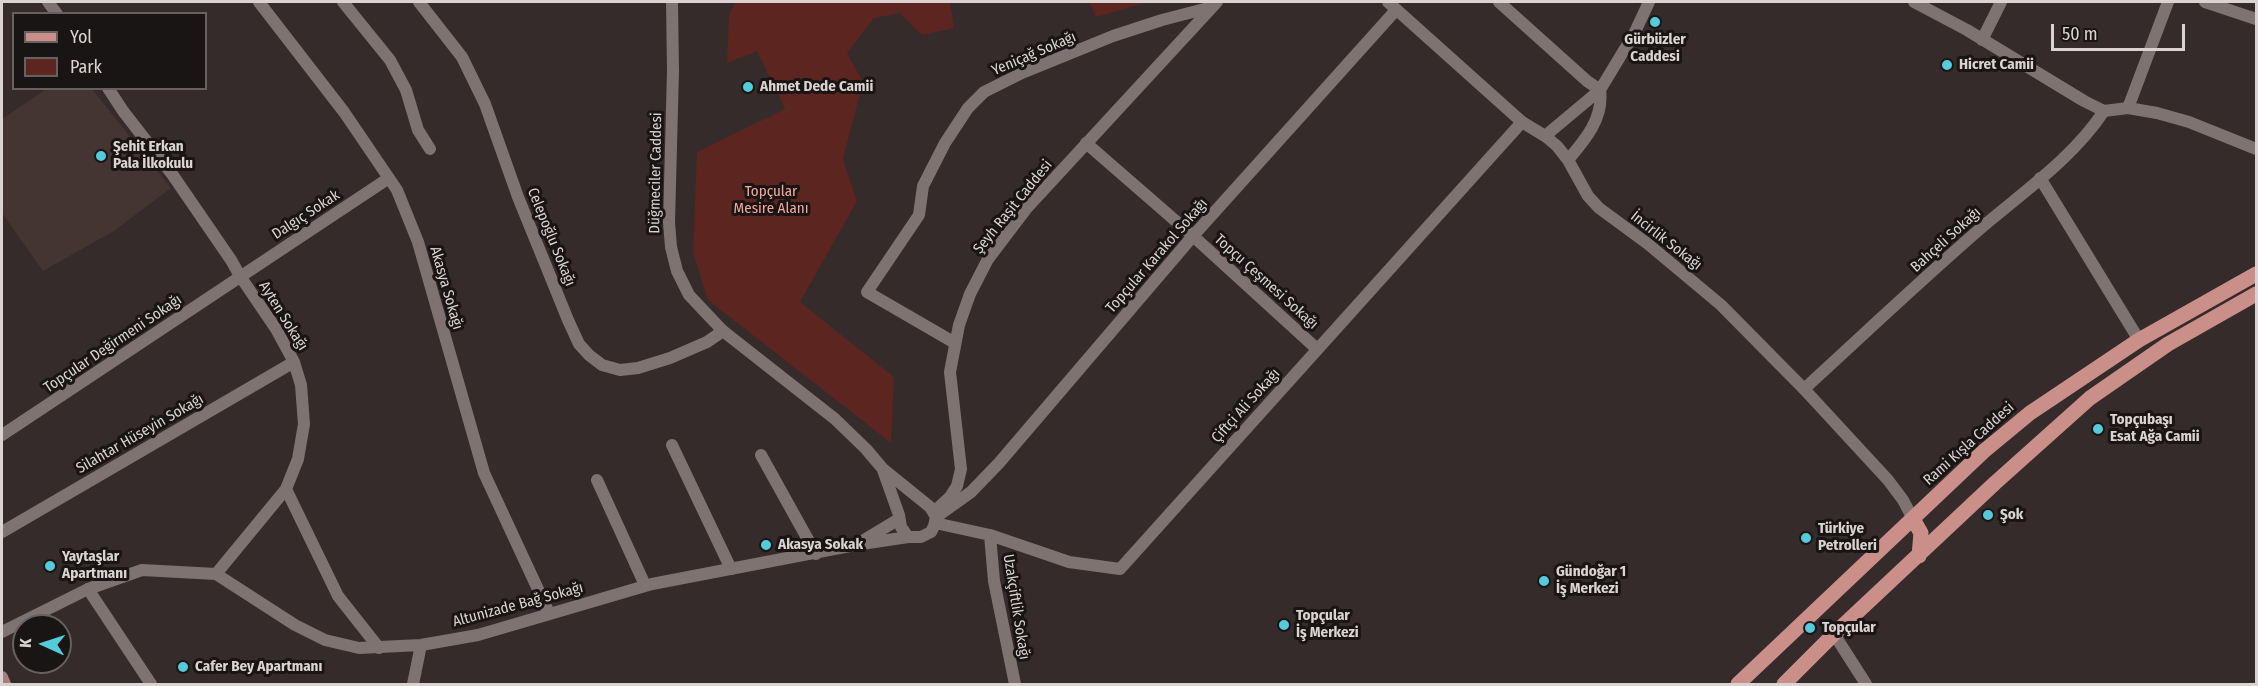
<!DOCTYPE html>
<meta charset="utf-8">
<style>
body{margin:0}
#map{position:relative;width:2258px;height:686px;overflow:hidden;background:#352b2a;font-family:"Fira Sans Condensed",sans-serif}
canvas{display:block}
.frame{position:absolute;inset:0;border:3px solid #dad3d2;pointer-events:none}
.legend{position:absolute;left:12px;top:12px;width:195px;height:78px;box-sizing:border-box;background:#191514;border:2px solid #666160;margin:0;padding:8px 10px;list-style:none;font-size:18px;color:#dad3d2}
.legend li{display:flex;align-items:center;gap:12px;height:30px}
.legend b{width:30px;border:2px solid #666160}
.north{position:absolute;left:12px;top:614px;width:60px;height:60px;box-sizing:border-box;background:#191514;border:2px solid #666160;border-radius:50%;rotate:273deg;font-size:16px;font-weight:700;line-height:24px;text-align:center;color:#dad3d2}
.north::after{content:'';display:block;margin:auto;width:21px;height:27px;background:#53cbdb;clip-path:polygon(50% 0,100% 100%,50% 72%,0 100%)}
.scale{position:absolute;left:2051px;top:24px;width:134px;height:27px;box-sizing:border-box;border:3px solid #dad3d2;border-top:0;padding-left:8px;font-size:18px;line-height:21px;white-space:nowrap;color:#dad3d2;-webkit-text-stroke:4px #191514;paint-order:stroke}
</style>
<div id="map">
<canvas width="2258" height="686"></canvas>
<div class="frame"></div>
<ul class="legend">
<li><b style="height:8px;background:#ca8f88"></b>Yol</li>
<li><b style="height:16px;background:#5c251f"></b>Park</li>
</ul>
<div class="north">K</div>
<div class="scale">50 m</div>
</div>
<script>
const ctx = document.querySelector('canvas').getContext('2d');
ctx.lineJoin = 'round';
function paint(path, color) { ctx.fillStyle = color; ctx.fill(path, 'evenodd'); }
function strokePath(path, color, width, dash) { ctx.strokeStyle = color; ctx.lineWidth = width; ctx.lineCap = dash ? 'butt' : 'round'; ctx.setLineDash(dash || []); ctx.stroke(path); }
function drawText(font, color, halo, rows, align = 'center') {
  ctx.font = font + ' "Fira Sans Condensed",sans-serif'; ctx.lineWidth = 6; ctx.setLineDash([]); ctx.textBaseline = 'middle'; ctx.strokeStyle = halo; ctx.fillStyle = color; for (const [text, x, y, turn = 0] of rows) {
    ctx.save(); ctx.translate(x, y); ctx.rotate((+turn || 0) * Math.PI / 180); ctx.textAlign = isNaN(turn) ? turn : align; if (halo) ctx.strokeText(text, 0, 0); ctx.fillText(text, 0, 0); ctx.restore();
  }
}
paint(new Path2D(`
 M48 88 92 89 171 188 114 231 43 271 2 213V119Z`), '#443432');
paint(new Path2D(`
 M735 2H950L954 28 922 35 900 13 874 18 847 53 863 82 843 159 857 201 800 302 894 377 891 443 708 300 693 252 697 152 785 109 757 51 727 63 729 15Z
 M1089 2H1149L1096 17Z`), '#5c251f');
strokePath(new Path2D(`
 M48 2 57 14
 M259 2 344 112 397 190 418 242 484 473 549 613
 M343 2 390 60 406 90 418 130 430 149
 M419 2 462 57 485 104 518 197 568 320 579 344 589 355 602 365 620 370 638 368 670 358 707 342 723 331
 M1499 2 1587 81 1600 90
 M1914 2 1967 30 2084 101 2104 111 2128 108 2157 113 2189 122 2256 149
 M2205 2 2256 19
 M1982 40 2001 2
 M108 88 123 111 172 174 231 260 240 276 276 329 294 362 301 385 304 424 298 459 286 489 216 574
 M2128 108 2168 2
 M1086 143 1193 236 1317 349
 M2040 178 2139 340
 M955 343 867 292 919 215 923 186 945 143 968 108 984 92 1022 73 1113 36 1162 20 1212 7
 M1804 389C1863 335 1921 280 1981 228 2023 192 2073 158 2104 111
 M2 435 389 178
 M672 445 731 569
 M761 455 816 554
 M597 480 645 585
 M286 489 338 596 379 648
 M936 517 971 492 999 463 1193 236 1396 10
 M935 523 990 535 1069 562 1120 569 1522 122
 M2 532 294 362
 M990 535 994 581 1015 684
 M88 589 151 684`), '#7f7372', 12);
strokePath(new Path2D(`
 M1388 2 1522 122 1545 136 1557 146 1568 160 1588 196 1599 208 1648 244 1721 305 1804 389 1888 480 1903 500 1913 519
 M1545 136 1600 90 1635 32 1649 2
 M1568 160C1585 140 1604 118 1600 90
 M883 470 899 515 901 527 908 537
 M934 512 950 497 957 486 961 469 950 372 959 325 970 294 988 259 1026 209 1217 2
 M856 545 899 519
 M2 632 88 589 142 570 216 574 295 625 325 640 359 648 421 645 478 635 652 584 855 545 908 537H921L931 532 934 526 936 517 930 507 883 469 866 449 835 419 723 331 689 295 677 271 671 247 669 222 673 71 672 2
 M1834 634 1866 684
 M413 684 421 645`), '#7f7372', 12);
strokePath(new Path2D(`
 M2 677 5 684`), '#a4817d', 12);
strokePath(new Path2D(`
 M1913 519 1921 533 1919 556
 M1738 684 1984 451 2030 413 2139 340 2256 274
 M1784 684 1834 634 1995 483 2090 398 2168 344 2256 294`), '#ca8f88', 15);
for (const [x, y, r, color] of [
 [1655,22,6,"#53cbdb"],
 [1947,65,6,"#53cbdb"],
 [748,87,6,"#53cbdb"],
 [101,156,6,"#53cbdb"],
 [2098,429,6,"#53cbdb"],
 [1988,515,6,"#53cbdb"],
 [1806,538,6,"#53cbdb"],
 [766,545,6,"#53cbdb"],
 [50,566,6,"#53cbdb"],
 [1544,581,6,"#53cbdb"],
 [1284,625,6,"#53cbdb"],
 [1810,628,6,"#53cbdb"],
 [183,667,6,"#53cbdb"]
]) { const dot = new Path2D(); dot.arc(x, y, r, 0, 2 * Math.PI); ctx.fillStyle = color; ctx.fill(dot); strokePath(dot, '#191514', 2); }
drawText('bold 15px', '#dad3d2', '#191514', [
 ["Gürbüzler",1655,40,"center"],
 ["Caddesi",1655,57,"center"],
 ["Hicret Camii",1959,65],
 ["Ahmet Dede Camii",760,87],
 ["Şehit Erkan",113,147],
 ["Pala İlkokulu",113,164],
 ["Topçubaşı",2110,420],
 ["Esat Ağa Camii",2110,437],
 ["Şok",2000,515],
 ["Türkiye",1818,529],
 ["Petrolleri",1818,546],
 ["Akasya Sokak",778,545],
 ["Yaytaşlar",62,557],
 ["Apartmanı",62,574],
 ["Gündoğar 1",1556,572],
 ["İş Merkezi",1556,589],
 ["Topçular",1296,616],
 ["İş Merkezi",1296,633],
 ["Topçular",1822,628],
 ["Cafer Bey Apartmanı",195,667]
], 'left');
drawText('15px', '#dad3d2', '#191514', [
 ["Yeniçağ Sokağı",1034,54,-23],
 ["Düğmeciler Caddesi",656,173,-89],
 ["Şeyh Raşit Caddesi",1013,207,-51],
 ["Dalgıç Sokak",306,215,-33],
 ["Celepoğlu Sokağı",551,237,68],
 ["Bahçeli Sokağı",1946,240,-42],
 ["İncirlik Sokağı",1666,241,38],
 ["Topçular Karakol Sokağı",1157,256,-49],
 ["Topçu Çeşmesi Sokağı",1266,282,42],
 ["Akasya Sokağı",446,288,74],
 ["Ayten Sokağı",283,316,58],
 ["Topçular Değirmeni Sokağı",113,344,-34],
 ["Çiftçi Ali Sokağı",1246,406,-48],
 ["Silahtar Hüseyin Sokağı",140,434,-30],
 ["Rami Kışla Caddesi",1969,444,-42],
 ["Altunizade Bağ Sokağı",518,605,-15],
 ["Uzakçiftlik Sokağı",1016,607,81]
]);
drawText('15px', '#f6a79c', '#191514', [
 ["Topçular",771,192],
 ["Mesire Alanı",771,209]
]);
</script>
